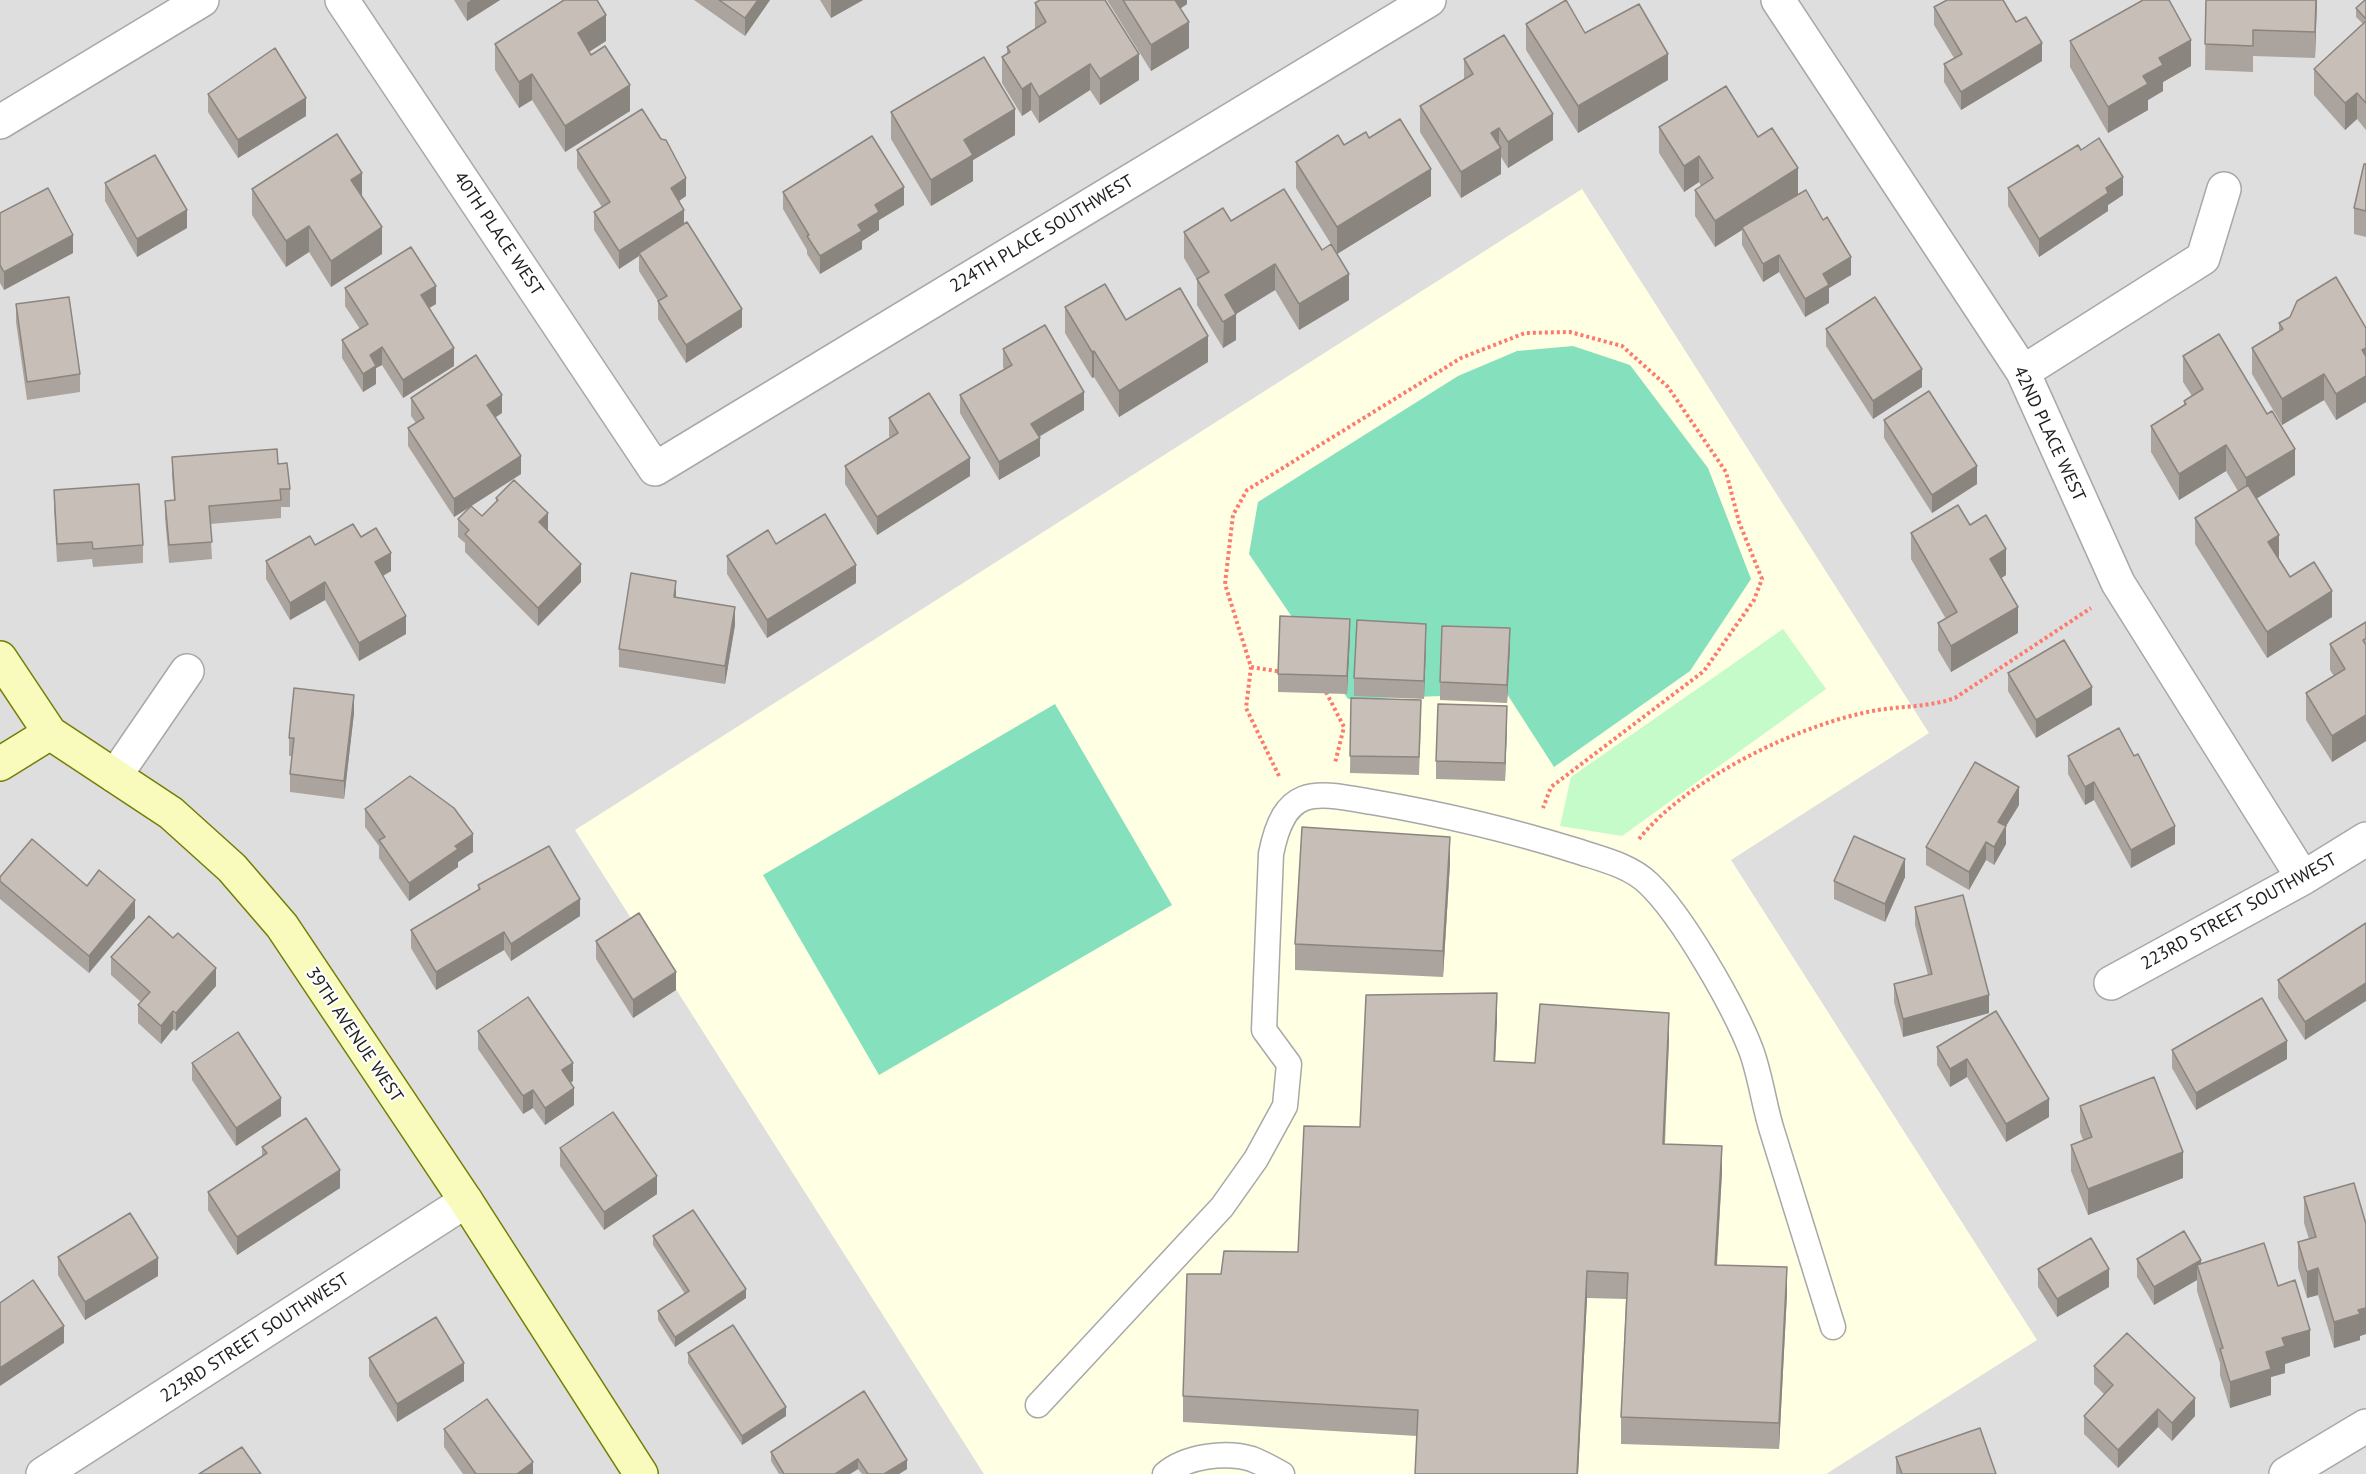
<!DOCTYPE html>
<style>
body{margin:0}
canvas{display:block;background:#f2eee8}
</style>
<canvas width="2366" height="1474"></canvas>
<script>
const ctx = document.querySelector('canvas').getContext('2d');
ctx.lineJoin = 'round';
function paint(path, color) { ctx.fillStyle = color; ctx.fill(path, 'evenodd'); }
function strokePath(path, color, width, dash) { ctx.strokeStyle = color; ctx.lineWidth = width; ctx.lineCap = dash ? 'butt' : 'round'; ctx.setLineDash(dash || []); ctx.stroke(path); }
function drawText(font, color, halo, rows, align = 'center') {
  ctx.font = font + ' "PT Sans",sans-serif'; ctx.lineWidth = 4.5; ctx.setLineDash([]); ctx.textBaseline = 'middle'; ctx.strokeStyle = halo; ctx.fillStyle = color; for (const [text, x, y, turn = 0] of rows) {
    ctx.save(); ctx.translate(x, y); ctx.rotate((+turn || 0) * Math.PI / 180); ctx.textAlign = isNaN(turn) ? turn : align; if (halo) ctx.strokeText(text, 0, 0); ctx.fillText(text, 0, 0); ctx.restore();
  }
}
paint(new Path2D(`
 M0 0H2366V1474H1826L2036 1340 1731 860 575 830 984 1474H0Z`), '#dfdede');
paint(new Path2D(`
 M1582 189 1929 733 1731 860 2037 1340 1826 1474H984L575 830Z`), '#ffffe3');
paint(new Path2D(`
 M1783 629 1826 689 1622 836 1560 826 1571 777Z`), '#c5fbc9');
paint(new Path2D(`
 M1573 346 1630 365 1708 468 1751 579 1690 671 1554 767 1507 694 1348 699 1249 554 1258 502 1458 376 1517 351Z
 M1055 704 1172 905 879 1075 763 875Z`), '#85e1bd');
const lane = new Path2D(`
 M1038 1405 1222 1207 1256 1159 1285 1106 1289 1064 1264 1030 1271 854C1285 784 1314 792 1372 802 1442 814 1510 830 1577 851 1601 859 1629 865 1648 883 1682 915 1734 1006 1751 1050 1761 1077 1764 1107 1773 1134 1793 1199 1813 1263 1833 1327
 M1165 1474C1186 1456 1226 1451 1252 1459 1262 1463 1273 1469 1282 1474`);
const street = new Path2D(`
 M342 0 655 469 1429 0
 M1778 0 2023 372 2118 583 2303 878
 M0 122 202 0
 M2023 372 2203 258 2224 189
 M115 776 187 671
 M2111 983 2303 878 2366 839
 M43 1474 466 1201
 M2286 1474 2366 1426`);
const secondary = new Path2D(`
 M0 658 50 733 171 813 232 868 282 926 466 1201 641 1474
 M0 764 50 733`);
strokePath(lane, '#a8a8a8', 27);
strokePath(street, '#a8a8a8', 36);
strokePath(secondary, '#727e03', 36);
strokePath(new Path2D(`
 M1251 667 1282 672
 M1326 692 1344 727 1335 763
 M1279 776 1246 708 1251 667 1225 584 1233 515 1247 490 1461 358 1525 333 1570 332 1622 346 1668 387 1726 472 1739 522 1762 579 1754 600 1704 671 1551 787 1543 808
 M1639 839C1688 778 1801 723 1878 710 1904 706 1929 707 1955 698L2091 608`), '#fd7b6e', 4, [3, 3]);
strokePath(lane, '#fff', 24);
strokePath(street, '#fff', 33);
strokePath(secondary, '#f9fbbc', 33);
paint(new Path2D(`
 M454 0H500L467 21Z
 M694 0H770L745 36Z
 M820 0H863L831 18Z
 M1107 0H1187V4L1181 8 1189 48 1151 71Z
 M2206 0H2317L2315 58 2253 56V72L2205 70Z
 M2366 0V130L2357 119 2345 130 2314 95V69L2363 24 2356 17V8Z
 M1035 3 1139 80 1100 105 1090 90 1039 123 1031 110 1022 116 1002 83V57L1007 54V47L1035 30Z
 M1934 7 2016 22 2042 61 1961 110 1944 82V64L1954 58 1934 25Z
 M1526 24 1585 33 1668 80 1578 133 1526 50Z
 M606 41 589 52 630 111 565 152 532 100 519 108 495 70V44Z
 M2070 41 2191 66 2163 82V91L2148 100V110L2108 133 2070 67Z
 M1464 59 1553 140 1508 168 1501 157V174L1461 198 1420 132V106L1464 79Z
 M208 94 306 116 238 158 208 112Z
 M891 112 1015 135 973 160V181L931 206 891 139Z
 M1659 127 1758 137 1851 275 1829 288V303L1805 317 1779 272 1763 282 1742 245V230L1715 247 1695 216V190L1701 186 1699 182 1684 192 1659 153Z
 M1344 145 1431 196 1337 254 1349 300 1299 330 1275 290 1236 314V340L1223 348 1197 305V280L1184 258V232L1231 221 1322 250 1331 244 1296 188V162Z
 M577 150 686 196 679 201 684 224 742 327 686 363 658 319V301L639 271V256L619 269 594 230V212L602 207 577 168Z
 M2081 150 2123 195 2108 205V211L2039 257 2008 206V188Z
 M2366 164V237L2354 234V208Z
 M105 183 187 228 137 257 105 201Z
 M252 189 362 198 382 254 331 287 309 252 286 267 252 215Z
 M783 192 904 205 879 220V230L862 241V249L820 274 807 254V250L783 209Z
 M0 213 73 253 4 290 0 283Z
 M345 288 436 304 429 308 454 366 403 398 382 365 376 368V384L363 392 342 358V340L360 329 345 306Z
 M16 304 80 374V392L27 400 16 322Z
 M1065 307 1126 320 1208 362 1119 417 1094 377 1092 378 1065 333Z
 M2279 323 2366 328V402L2336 420 2324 400 2282 425 2252 374V348L2279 332Z
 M1826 329 1922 387 1873 419 1826 346Z
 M1003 349 1084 410 1039 437 1040 456 999 480 960 413V395L1004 369 1003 367Z
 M2183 356 2295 475 2256 499 2279 559 2290 577 2332 617 2267 658 2195 544V518L2238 491 2226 471 2179 500 2151 452V426L2184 405V401L2192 396 2183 382Z
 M411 398 502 413 495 417 521 474 454 517 408 446V428L416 423 411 416Z
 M889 418 970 476 877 535 845 484V466L890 438 889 436Z
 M1884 420 1977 484 1932 513 1884 438Z
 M172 457 278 464 290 489V507H281V518L210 524 212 559 169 563 165 518V501L174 500 172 475Z
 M54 490 143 545V563L93 567 92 559 57 562 54 508Z
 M496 498 548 531 581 582 538 626 465 552V543L458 537V519L482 516 496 502Z
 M1970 525 2006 575 2001 578 2018 633 1951 672 1938 650V623L1946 619 1911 559V533Z
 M361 537 391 571 383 576 406 634 359 661 325 600 290 620 266 579V561L315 545Z
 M776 544 856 583 767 638 727 574V556Z
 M676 597 735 625 725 684 619 667V649Z
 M2366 622V741L2332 762 2306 720V693L2334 676 2330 670V644Z
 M1350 636 1347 694 1278 692V674Z
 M1426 642 1424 699 1354 696V678Z
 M1510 646 1507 703 1440 700V682Z
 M2008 673 2092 705 2036 738 2008 691Z
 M1351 698 1421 717 1419 775 1350 773Z
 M354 713 344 799 290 792V774L292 756H289V738Z
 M1507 724 1505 781 1436 779V761Z
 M2068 756 2175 844 2131 868 2094 800 2085 805 2068 774Z
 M2019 805 2006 826V844L1994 865 1986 860 1969 890 1926 865V847Z
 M365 809 473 852 458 862V867L409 901 379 858V846L365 827Z
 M1450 863 1443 977 1295 970V944Z
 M0 877 87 886 135 918 89 973 0 899Z
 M1905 877 1885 922 1834 899V881Z
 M478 885 580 916 511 961 504 950 436 990 411 948V930L478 891Z
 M1915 907 1989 1013 1903 1037 1894 1002V984L1928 975 1915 925Z
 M2366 923 2305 1040 2278 998V980Z
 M596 941 676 990 633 1018 596 959Z
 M111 957 216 986 176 1031 173 1029 161 1044 138 1023V1005L141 1002 111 975Z
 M1996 1011 2049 1117 2006 1142 1967 1077 1950 1087 1937 1065V1047Z
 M1497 1019 1495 1061 1535 1063 1669 1039 1665 1144 1722 1172 1717 1265 1787 1293 1779 1449 1621 1444V1417L1626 1299 1587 1298 1578 1474H1415L1417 1436 1183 1422V1396L1221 1274 1298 1252 1360 1127Z
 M478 1031 573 1081 571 1082 574 1105 545 1125 533 1108 523 1114 478 1049Z
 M2172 1050 2287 1059 2196 1110 2172 1068Z
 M192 1063 281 1116 236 1146 192 1080Z
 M2080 1106 2183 1178 2088 1215 2071 1171V1145L2083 1140 2080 1132Z
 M262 1147 340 1188 237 1255 208 1210V1192L262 1156Z
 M560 1148 657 1194 604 1230 560 1166Z
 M2304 1197 2366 1224V1334L2360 1336V1340L2334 1348 2318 1295 2307 1298 2298 1268V1242L2309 1239 2304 1223Z
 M653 1236 746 1298 675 1347 658 1320V1311L685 1294 653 1245Z
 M58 1257 158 1276 85 1320 58 1275Z
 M2137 1259 2201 1263 2278 1286 2310 1356 2285 1364V1373L2271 1377V1395L2230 1408 2220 1375V1363L2197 1291V1280L2154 1305 2137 1277Z
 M2038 1269 2109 1287 2057 1317 2038 1287Z
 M688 1353 786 1416 742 1445 688 1363Z
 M369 1358 464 1381 397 1422 369 1376Z
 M2094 1366 2195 1416 2172 1441 2158 1427 2118 1468 2084 1434V1416L2105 1395 2094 1384Z
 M864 1391 907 1469 899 1474H862L858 1469 850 1474H779L771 1461V1452Z
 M444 1429 533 1474H463L444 1447Z
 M1896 1457 1996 1474H1896Z`), '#aba39d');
paint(new Path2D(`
 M471 0H500L467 21V3Z
 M758 0H770L745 36V18Z
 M831 0H863L831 18Z
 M1169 0H1187V4L1169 16Z
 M2316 0H2317L2315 58V32Z
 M606 15V41L578 59V33Z
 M1189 22V48L1151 71V45Z
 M2191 40V66L2163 82V91L2148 100V110L2108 133V107L2143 76 2159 58Z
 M2042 43V61L1961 110V92Z
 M1139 54V80L1100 105V79Z
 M1668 54V80L1578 133V106Z
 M1090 64V90L1039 123V97Z
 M532 74V100L519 108V82Z
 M1031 83V110L1022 116V89Z
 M630 85V111L565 152V126Z
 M2357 93V119L2345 130V103Z
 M306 98V116L238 158V140Z
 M1015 109V135L973 160V181L931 206V180L964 140Z
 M1553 114V140L1508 168V142Z
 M1499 128V149L1501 148V174L1461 198V172L1491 133Z
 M1699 156V182L1684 192V166Z
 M1798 168V195L1742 227V230L1715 247V221Z
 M1431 169V196L1337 254V227Z
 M362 173V199L351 180Z
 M2123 177V195L2108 205V211L2039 257V239L2106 188Z
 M686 178V196L671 206V188Z
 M904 187V205L879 220V230L862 241V249L820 274V256L858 225 875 205Z
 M187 210V228L137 257V239Z
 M684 210V227L639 253V256L619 269V251Z
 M309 226V252L286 267V241Z
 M382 227V254L331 287V261Z
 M73 235V253L4 290V272Z
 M1779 255V272L1763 282V264Z
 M1851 257V275L1829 288V303L1805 317V299L1823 274Z
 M1275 264V290L1236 314V340L1223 348 1225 295Z
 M1349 274V300L1299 330V304Z
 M436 286V304L421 313V295Z
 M742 309V327L686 363V345Z
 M1208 336V362L1119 417V391Z
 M382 347V365L376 368V384L363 392V374L370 355Z
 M454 348V366L403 398V380Z
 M2366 348V374L2362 350Z
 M1094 351V377L1092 378V352Z
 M1922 369V387L1873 419V401Z
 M2324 374V400L2282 425V399Z
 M2366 376V402L2336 420V394Z
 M1084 392V410L1031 441V424Z
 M502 395V413L487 423V405Z
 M1040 438V456L999 480V462Z
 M2226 445V471L2179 500V474Z
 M2295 449V475L2246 505V478Z
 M521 456V474L454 517V499Z
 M970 458V476L877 535V517Z
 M1977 466V484L1932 513V495Z
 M548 513V531L539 522Z
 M2279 535V562L2268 542Z
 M2006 549V575L1990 585V559Z
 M391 553V571L375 580V562Z
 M581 564V582L538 626V608Z
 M856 565V583L767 638V620Z
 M676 581V598L674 597Z
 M325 582V600L290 620V603Z
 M2332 591V617L2267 658V632Z
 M735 607V625L725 684V666Z
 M2018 607V633L1951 672V646Z
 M406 616V634L359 661V643Z
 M1350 619V636L1347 694V676Z
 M1426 624V642L1424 699V681Z
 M1510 628V646L1507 703V685Z
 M2092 687V705L2036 738V720Z
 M354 695V713L344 799V781Z
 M1507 706V724L1505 781V763Z
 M2366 715V741L2332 762V736Z
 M2094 782V800L2085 805V787Z
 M2019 787V805L2006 826V844L1994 865V847L1998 822Z
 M2175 826V844L2131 868V850Z
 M473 834V852L458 862V867L409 901V883L455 846Z
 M1450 837V863L1443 977V951Z
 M1986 842V860L1969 890V872Z
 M1905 859V877L1885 922V904Z
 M580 899V916L511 961V944Z
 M135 900V918L89 973V956Z
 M504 932V950L436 990V972Z
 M216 968V986L176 1031V1013Z
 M676 972V990L633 1018V1000Z
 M2366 983V1001L2305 1040V1022Z
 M1497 993V1019L1494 1087V1061Z
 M1989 995V1013L1903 1037V1019Z
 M173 1011V1029L161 1044V1026Z
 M1669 1013V1039L1663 1170V1144Z
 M2287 1041V1059L2196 1110V1093Z
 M1967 1059V1077L1950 1087V1069Z
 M573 1063V1081L562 1088V1070Z
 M574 1088V1105L545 1125V1108Z
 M533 1090V1108L523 1114V1096Z
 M281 1098V1116L236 1146V1128Z
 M2049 1099V1117L2006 1142V1124Z
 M1722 1146V1172L1715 1291V1265Z
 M2183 1152V1178L2088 1215V1189Z
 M340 1170V1188L237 1255V1237Z
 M657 1176V1194L604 1230V1212Z
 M158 1258V1276L85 1320V1302Z
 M2201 1260V1277L2197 1265V1280L2154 1305V1287Z
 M1787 1267V1293L1779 1449V1423Z
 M2318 1268V1295L2307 1298V1272Z
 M2109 1269V1287L2057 1317V1299Z
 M1587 1271V1298L1578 1474H1577Z
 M746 1289V1298L675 1347V1337Z
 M2366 1308V1334L2360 1336V1340L2334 1348V1322L2358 1310Z
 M64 1326V1343L0 1386V1368Z
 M2310 1330V1356L2285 1364V1373L2271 1377V1395L2230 1408V1382L2282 1338Z
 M464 1363V1381L397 1422V1404Z
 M2195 1398V1416L2172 1441V1423Z
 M786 1407V1416L742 1445V1436Z
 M2158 1409V1427L2118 1468V1450Z
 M858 1459V1469L850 1474H835Z
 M907 1460V1469L899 1474H884Z
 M533 1462V1474H517Z`), '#8b8580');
const building = new Path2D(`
 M564 0H597L606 15 578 33 591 55 605 46 630 85 565 126 532 74 519 82 495 44Z
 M719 0H758L745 18Z
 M1040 0H1105L1139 54 1100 79 1090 64 1039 97 1031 83 1022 89 1002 57 1010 52 1007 47 1046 22 1035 3Z
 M1123 0H1175L1189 22 1151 45Z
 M1566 0 1585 33 1639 4 1668 54 1578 106 1526 24Z
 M1947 0H2003L2016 22 2026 17 2042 43 1961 92 1944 64 1962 54 1934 7Z
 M2143 0H2169L2191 40 2159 58 2163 65 2143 76 2148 84 2108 107 2070 41Z
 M2206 0H2316L2315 32 2253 30V46L2205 44Z
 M2365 0H2366V19L2356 8Z
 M2366 21V103L2357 93 2345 103 2314 69Z
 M1504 35 1553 114 1508 142 1499 128 1491 133 1501 148 1461 172 1420 106 1473 74 1464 59Z
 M275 48 306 98 238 140 208 94Z
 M984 57 1015 109 964 140 973 155 931 180 891 112Z
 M1726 86 1758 137 1772 128 1798 168 1715 221 1695 190 1713 178 1699 156 1684 166 1659 127Z
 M642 109 661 139 666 140 686 178 671 188 684 210 619 251 594 212 610 202 577 150Z
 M1400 119 1431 169 1337 227 1296 162 1338 135 1344 145 1366 132 1369 138Z
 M337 134 362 173 351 180 382 227 331 261 309 226 286 241 252 189Z
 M872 136 904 187 875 205 879 212 858 225 862 231 820 256 807 236 809 235 783 192Z
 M2099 138 2123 177 2106 188 2108 193 2039 239 2008 188 2078 145 2081 150Z
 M155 155 187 210 137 239 105 183Z
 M2364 164H2366V211L2354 208Z
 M48 188 73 235 4 272 0 265V213Z
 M1284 189 1322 250 1331 244 1349 274 1299 304 1275 264 1225 295 1236 314 1223 322 1197 279 1209 272 1184 232 1223 208 1231 221Z
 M1806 190 1823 220 1827 217 1851 257 1823 274 1829 285 1805 299 1779 255 1763 264 1742 227Z
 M687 222 742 309 686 345 658 301 667 296 639 253Z
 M411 247 436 286 421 295 454 348 403 380 382 347 370 355 376 366 363 374 342 340 368 324 345 288Z
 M2336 277 2366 328V348L2362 350 2366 357V376L2336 394 2324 374 2282 399 2252 348 2283 329 2279 323 2290 317 2297 301Z
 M1105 284 1126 320 1180 288 1208 336 1119 391 1094 351 1092 352 1065 307Z
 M69 297 80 374 27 382 16 304Z
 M1875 297 1922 369 1873 401 1826 329Z
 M1045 325 1084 392 1031 424 1040 438 999 462 960 395 1012 365 1003 349Z
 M2219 334 2267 414 2272 411 2295 449 2246 478 2226 445 2179 474 2151 426 2186 404 2184 401 2203 389 2183 356Z
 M476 355 502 395 487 405 521 456 454 499 408 428 424 418 411 398Z
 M1929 391 1977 466 1932 495 1884 420Z
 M929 393 970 458 877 517 845 466 898 433 889 418Z
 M277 449 278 464 287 463 290 489H280L281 500 209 506 212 542 169 545 165 501 175 500 172 457Z
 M514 480 548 513 539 522 581 564 538 608 465 534 469 530 458 519 471 506 482 516 498 500 496 498Z
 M139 484 143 545 93 549 92 542 57 544 54 490Z
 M2248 485 2279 535 2268 542 2290 577 2314 562 2332 591 2267 632 2195 518Z
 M1958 505 1970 525 1986 515 2006 549 1990 559 2018 607 1951 646 1938 623 1957 612 1911 533Z
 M825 514 856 565 767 620 727 556 768 530 776 544Z
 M353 524 361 537 376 528 391 553 375 562 406 616 359 643 325 582 290 603 266 561 310 536 315 545Z
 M631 573 676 581 674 597 735 607 725 666 619 649Z
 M1280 616 1350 619 1347 676 1278 674Z
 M1357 620 1426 624 1424 681 1354 678Z
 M2366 622V638L2363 640 2366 645V715L2332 736 2306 693 2345 669 2330 644Z
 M1442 626 1510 628 1507 685 1440 682Z
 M2064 640 2092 687 2036 720 2008 673Z
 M294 688 354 695 344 781 290 774 294 738H289Z
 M1351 698 1421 700 1419 757 1350 756Z
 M1438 704 1507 706 1505 763 1436 761Z
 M2119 728 2134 756 2138 754 2175 826 2131 850 2094 782 2085 787 2068 756Z
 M1975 762 2019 787 1998 822 2006 826 1994 847 1986 842 1969 872 1926 847Z
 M410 776 454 808 473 834 455 846 458 849 409 883 379 840 385 837 365 809Z
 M1302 827 1450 837 1443 951 1295 944Z
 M1854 836 1905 859 1885 904 1834 881Z
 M32 839 87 886 99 870 135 900 89 956 0 881V877Z
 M549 846 580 899 511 944 504 932 436 972 411 930 480 889 478 885Z
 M1963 895 1989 995 1903 1019 1894 984 1932 974 1915 907Z
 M639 913 676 972 633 1000 596 941Z
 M149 916 173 938 178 933 216 968 176 1013 173 1011 161 1026 138 1005 150 992 111 957Z
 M2366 923V983L2305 1022 2278 980Z
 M1497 993 1494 1061 1535 1063 1540 1004 1669 1013 1663 1144 1722 1146 1715 1265 1787 1267 1779 1423 1621 1417 1628 1273 1587 1271 1577 1474H1415L1418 1410 1183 1396 1187 1274H1221L1224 1251 1298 1252 1304 1126 1360 1127 1366 995Z
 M528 997 573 1063 562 1070 574 1088 545 1108 533 1090 523 1096 478 1031Z
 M2262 998 2287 1041 2196 1093 2172 1050Z
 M1996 1011 2049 1099 2006 1124 1967 1059 1950 1069 1937 1047Z
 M238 1032 281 1098 236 1128 192 1063Z
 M2154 1077 2183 1152 2088 1189 2071 1145 2092 1137 2080 1106Z
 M613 1112 657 1176 604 1212 560 1148Z
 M306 1118 340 1170 237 1237 208 1192 267 1153 262 1147Z
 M2354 1183 2366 1224V1308L2358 1310 2360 1314 2334 1322 2318 1268 2307 1272 2298 1242 2316 1237 2304 1197Z
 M693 1210 746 1289 675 1337 658 1311 689 1291 653 1236Z
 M130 1213 158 1258 85 1302 58 1257Z
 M2184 1231 2201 1260 2154 1287 2137 1259Z
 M2091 1238 2109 1269 2057 1299 2038 1269Z
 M2264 1243 2278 1286 2295 1280 2310 1330 2282 1338 2285 1346 2266 1352 2271 1369 2230 1382 2220 1349 2223 1348 2197 1265Z
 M33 1280 64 1326 0 1368V1303Z
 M436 1317 464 1363 397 1404 369 1358Z
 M733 1325 786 1407 742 1436 688 1353Z
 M2127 1333 2195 1398 2172 1423 2158 1409 2118 1450 2084 1416 2113 1385 2094 1366Z
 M864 1391 907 1460 884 1474H868L858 1459 835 1474H784L771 1452Z
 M487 1399 533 1462 517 1474H476L444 1429Z
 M1980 1428 1996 1474H1902L1896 1457Z
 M242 1447 261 1474H199Z`);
paint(building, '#c7beb7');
strokePath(building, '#8b8580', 1.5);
drawText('18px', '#212121', '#fff', [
 ["40TH PLACE WEST",498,234,56],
 ["224TH PLACE SOUTHWEST",1042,234,-31],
 ["42ND PLACE WEST",2049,434,65],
 ["223RD STREET SOUTHWEST",2239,912,-29],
 ["39TH AVENUE WEST",354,1035,56],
 ["223RD STREET SOUTHWEST",255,1338,-33]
]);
</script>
